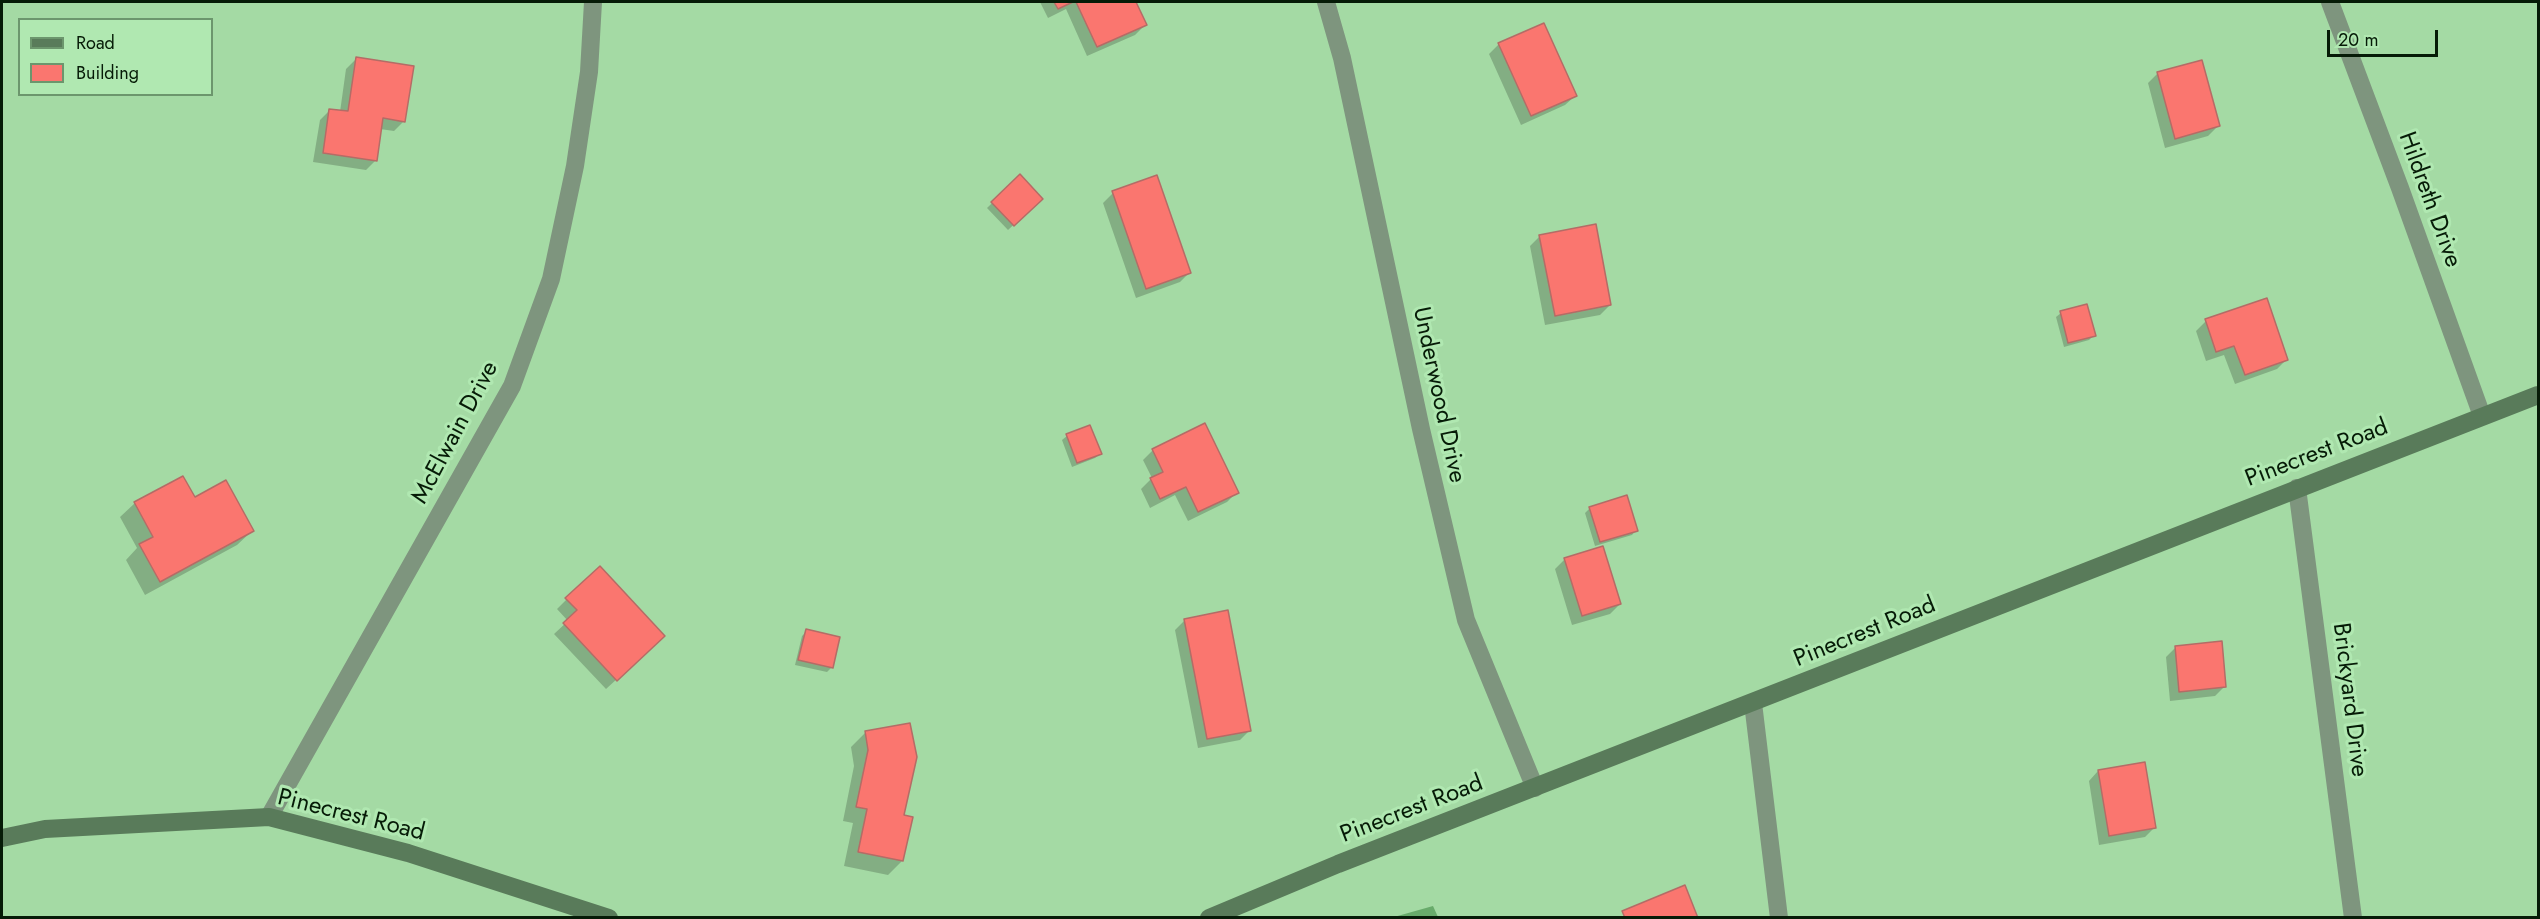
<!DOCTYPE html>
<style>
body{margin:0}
#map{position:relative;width:2540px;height:919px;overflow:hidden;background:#a4daa4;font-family:Jost,sans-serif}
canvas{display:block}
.frame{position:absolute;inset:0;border:3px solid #061b07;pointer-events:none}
.legend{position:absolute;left:18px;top:18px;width:195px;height:78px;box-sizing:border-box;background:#b0e8b1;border:2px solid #6c966d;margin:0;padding:8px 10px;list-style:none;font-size:18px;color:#061b07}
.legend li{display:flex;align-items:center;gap:12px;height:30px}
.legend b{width:30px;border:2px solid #6c966d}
.scale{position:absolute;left:2327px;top:30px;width:111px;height:27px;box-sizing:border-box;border:3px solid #061b07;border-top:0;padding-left:8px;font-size:18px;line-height:21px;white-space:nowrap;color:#061b07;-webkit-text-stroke:4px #b0e8b1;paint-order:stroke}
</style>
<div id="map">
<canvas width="2540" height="919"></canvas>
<div class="frame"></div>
<ul class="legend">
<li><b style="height:8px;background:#597b5a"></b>Road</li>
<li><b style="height:16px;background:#fa766f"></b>Building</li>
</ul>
<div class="scale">20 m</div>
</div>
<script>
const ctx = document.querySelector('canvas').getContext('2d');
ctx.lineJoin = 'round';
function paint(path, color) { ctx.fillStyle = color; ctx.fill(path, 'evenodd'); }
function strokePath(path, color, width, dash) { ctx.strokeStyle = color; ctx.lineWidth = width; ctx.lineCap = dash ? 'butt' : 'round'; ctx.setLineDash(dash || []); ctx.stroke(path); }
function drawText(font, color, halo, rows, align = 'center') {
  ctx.font = font + ' Jost,sans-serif'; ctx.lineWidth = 6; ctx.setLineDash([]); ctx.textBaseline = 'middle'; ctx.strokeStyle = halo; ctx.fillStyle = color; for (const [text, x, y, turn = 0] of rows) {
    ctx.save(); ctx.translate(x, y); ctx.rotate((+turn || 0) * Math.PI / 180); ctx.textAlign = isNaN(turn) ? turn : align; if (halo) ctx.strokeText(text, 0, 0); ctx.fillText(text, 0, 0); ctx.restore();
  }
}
paint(new Path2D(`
 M1433 906 1438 917H1394Z`), '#68ab6b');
paint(new Path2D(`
 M1040 2H1134L1145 25 1135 35 1087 56 1066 9 1048 18Z
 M1499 44 1575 96 1565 105 1521 125 1489 54Z
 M356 59 404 121 394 131 380 129 376 160 366 170 313 162 320 120 330 110 340 112 346 69Z
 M2158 73 2218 126 2208 136 2165 148 2148 83Z
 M1020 176 1041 199 1008 230 987 208Z
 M1156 177 1190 272 1180 282 1136 298 1103 203 1113 193Z
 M1540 236 1610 305 1600 315 1545 325 1530 246Z
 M2061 313 2094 335 2089 340 2064 347 2056 317Z
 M2206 321 2287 359 2277 369 2235 384 2224 355 2206 361 2196 331Z
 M1204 425 1237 492 1227 502 1188 521 1175 495 1150 508 1141 489 1152 478 1143 460 1153 450Z
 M1090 427 1100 454 1095 458 1072 467 1062 440 1067 436Z
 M194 499 252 531 237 545 145 595 126 560 137 548 120 517 135 503Z
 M1590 508 1636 530 1632 535 1595 546 1585 513Z
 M1564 560 1620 604 1610 614 1572 625 1555 569Z
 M567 599 653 646 606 689 554 634 568 621 557 609Z
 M1185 620 1250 730 1240 740 1198 748 1175 630Z
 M807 631 839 638 831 668 827 672 795 665 802 636Z
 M2176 647 2225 686 2215 696 2170 701 2166 657Z
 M865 733 903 816 902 861 888 875 844 866 853 823 843 821 854 766 851 747Z
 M2098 771 2155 827 2145 837 2099 845 2089 781Z`), '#0003');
const building = new Path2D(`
 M1054 2H1073L1058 9Z
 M1076 2H1136L1147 25 1097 47Z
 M1544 23 1577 96 1531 116 1498 43Z
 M356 57 414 66 405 122 383 118 377 161 323 153 329 109 348 111Z
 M2202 60 2220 126 2175 139 2157 72Z
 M1020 174 1043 199 1014 226 991 202Z
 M1157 175 1191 273 1146 289 1112 191Z
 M1596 224 1611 305 1555 316 1539 235Z
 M2267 298 2288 360 2245 375 2234 346 2216 352 2205 319Z
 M2087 304 2096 336 2068 343 2060 311Z
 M1205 423 1239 493 1198 512 1186 487 1160 499 1150 478 1163 472 1152 449Z
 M1090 425 1102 454 1077 463 1066 434Z
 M183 476 195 497 226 480 254 531 160 582 139 544 153 537 134 502Z
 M1627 495 1638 531 1600 542 1589 507Z
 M1603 546 1621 604 1582 616 1564 558Z
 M600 566 665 636 617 681 563 623 577 610 565 598Z
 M1228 610 1251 731 1207 739 1184 619Z
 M806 629 840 637 833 668 798 660Z
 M2222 641 2226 687 2179 692 2175 646Z
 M910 723 917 757 904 815 913 817 903 861 858 852 867 809 856 807 868 750 865 731Z
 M2145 762 2156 828 2109 836 2098 770Z
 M1685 885 1698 918H1625L1622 911Z`);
paint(building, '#fa766f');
strokePath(building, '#b46c66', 1.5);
strokePath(new Path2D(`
 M1753 703 1779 918`), '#7e957e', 18);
strokePath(new Path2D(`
 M1326 2 1342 58 1421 429 1466 620 1535 788
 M2330 2 2400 188 2482 416
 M2297 488 2353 918
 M269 817 512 386 551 279 575 166 589 72 593 2`), '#7e957e', 18);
strokePath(new Path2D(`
 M2 838 45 829 269 817 408 853 609 918
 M1209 918 1338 864 2538 395`), '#597b5a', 18);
drawText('24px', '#061b07', '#b0e8b1', [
 ["Hildreth Drive",2429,200,70],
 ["Underwood Drive",1438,395,78],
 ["McElwain Drive",456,433,-62],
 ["Pinecrest Road",2317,454,-21],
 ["Pinecrest Road",1865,633,-22],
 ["Brickyard Drive",2349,700,83],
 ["Pinecrest Road",1412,810,-21],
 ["Pinecrest Road",351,816,14]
]);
</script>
